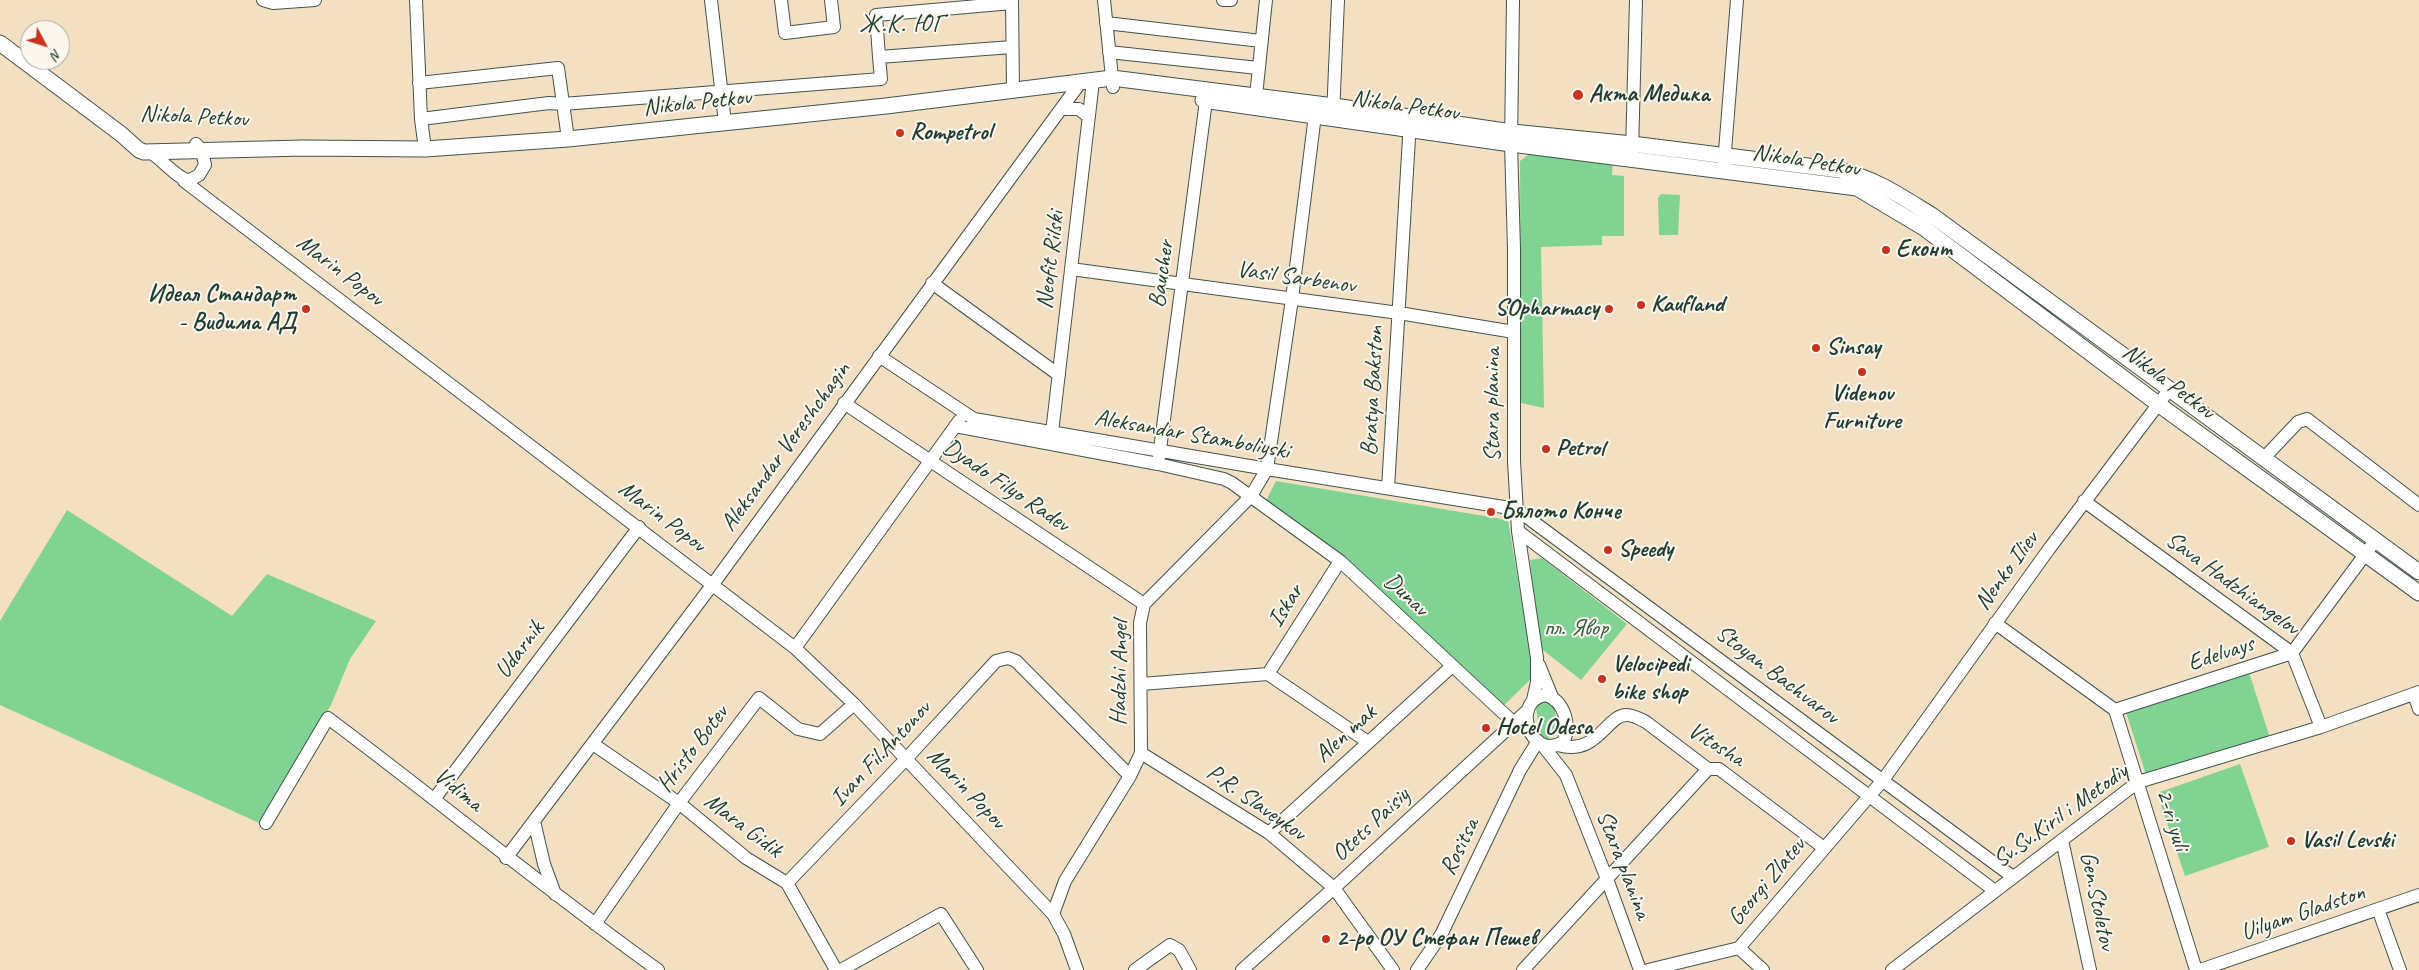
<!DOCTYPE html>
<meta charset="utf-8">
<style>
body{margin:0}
#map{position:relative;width:2419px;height:970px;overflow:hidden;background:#f4dfc3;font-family:Caveat,sans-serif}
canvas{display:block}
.north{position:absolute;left:20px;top:20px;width:50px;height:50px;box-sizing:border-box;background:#fbf7ec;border:1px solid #a3ada2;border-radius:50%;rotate:130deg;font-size:14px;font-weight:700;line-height:20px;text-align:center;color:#1f3d34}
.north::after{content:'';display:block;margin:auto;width:18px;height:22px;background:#c8321e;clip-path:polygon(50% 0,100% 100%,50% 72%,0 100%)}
</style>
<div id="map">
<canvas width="2419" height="970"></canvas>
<div class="north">N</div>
</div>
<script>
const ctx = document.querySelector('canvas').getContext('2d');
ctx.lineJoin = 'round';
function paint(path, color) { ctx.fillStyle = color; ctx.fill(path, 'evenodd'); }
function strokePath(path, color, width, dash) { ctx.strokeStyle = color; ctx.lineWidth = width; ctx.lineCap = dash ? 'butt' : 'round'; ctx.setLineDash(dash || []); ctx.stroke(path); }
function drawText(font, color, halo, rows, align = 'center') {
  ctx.font = font + ' Caveat,sans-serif'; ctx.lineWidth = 4; ctx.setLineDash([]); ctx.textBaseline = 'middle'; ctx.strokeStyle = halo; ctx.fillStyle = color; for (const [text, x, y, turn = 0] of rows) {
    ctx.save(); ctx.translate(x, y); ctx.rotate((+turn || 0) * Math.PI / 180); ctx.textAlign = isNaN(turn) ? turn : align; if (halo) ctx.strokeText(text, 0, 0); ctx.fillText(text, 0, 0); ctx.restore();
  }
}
paint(new Path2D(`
 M1532 152 1613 161 1612 175 1624 176V236H1602V245L1541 247 1544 408 1521 403 1520 161Z
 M1661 194 1680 195 1678 235H1659L1658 198Z
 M1276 481 1508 520 1534 676 1500 709 1344 557 1264 505Z
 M67 510 232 616 267 574 376 621 350 659 331 705 259 823 0 705V621Z
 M1542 558 1627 624 1581 680 1539 647 1530 560Z
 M2248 669 2270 738 2147 778 2125 709Z
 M1541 701 1549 702 1554 707 1559 731 1547 739 1540 734 1536 708Z
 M2240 764 2269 847 2185 876 2157 793Z`), '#81d394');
const minor = new Path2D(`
 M263 0 273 3 315 0
 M416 0 421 119 425 149
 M711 0 725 123
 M781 0 785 33 834 27 831 0
 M1012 0 1013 89
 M1104 0 1113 87
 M1223 0H1231
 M1513 0 1511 144 1514 249V461L1518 531 1537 658V682L1533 700
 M1106 23 1261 41
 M1109 52 1258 68
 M879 57 876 15 1012 3
 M419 83 558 68 568 139
 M1256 96 1266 0
 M1061 109H1079L1089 117
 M1333 115 1338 0
 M421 119 549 103 563 104 881 79 879 57 1012 47
 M150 152C162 159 179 181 190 180L199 175 205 165 202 151 196 144
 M1632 152 1636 0
 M1724 164 1737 0
 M184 181 795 648 854 704 1053 914 1064 934 1077 970
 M1071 269 1399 313 1514 332
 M932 283 1059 375
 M879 356 974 419 1267 469 1516 509 2013 877
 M844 403 1144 604
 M955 426 1158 464 1224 479 1232 483 1340 561 1514 723 1529 729
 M1051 441 1093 81
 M1159 457 1207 93
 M2263 459 2298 422 2307 419 2419 505
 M1388 488 1410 121
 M2084 501 2292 653 2321 727
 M1518 531 1995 891
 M1995 623 2115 710 2196 970
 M795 648 959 421
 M1539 665 1552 697
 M1268 674 1340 561
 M1141 684 1268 674 1368 742
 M2414 694 2419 709
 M1546 695C1564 701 1572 726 1563 742 1530 762 1510 700 1546 695Z
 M2115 710 2292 653 2375 541
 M593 744 679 803 746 858 787 883 836 970
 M1558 745C1597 757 1607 714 1627 715 1633 715 1640 719 1646 722L1708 769H1719L1824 848
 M1544 747 1566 775 1607 879 1640 970
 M1141 753 1269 833 1334 888 1393 970
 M435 798 639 527
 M534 821 544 864 555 894
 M266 823 328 718C439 801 545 889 658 970
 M1269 833 1451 667
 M2062 840 2090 970
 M506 858 713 584 1080 83
 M787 883 906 759 996 661 1008 658 1016 661 1130 776
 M2378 909 2400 970
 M1053 914 1065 881 1130 776 1141 753 1140 623 1144 604 1251 496 1267 469 1292 299 1316 107
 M595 924 679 803 759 698 798 729 820 734 854 704
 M1739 948 1763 970
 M841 970 941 914 977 970
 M1135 970 1170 945 1179 950 1190 970
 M1242 970 1334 888 1528 710
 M1417 970 1441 935 1520 770 1538 741
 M1523 970 1708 769
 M1648 970 1739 948 1883 780 2049 549 2169 390
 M1892 970 2138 782 2321 727 2419 692
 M2200 970 2419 895`);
const major = new Path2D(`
 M0 43 121 134 139 150 144 152 303 148 425 149 568 139 886 106 1112 78 1334 106 1512 132 1632 144 1839 170C1875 178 1902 197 1933 216L2419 572
 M1203 100 1511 144 1857 188 1924 228 2158 404 2419 593`);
strokePath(minor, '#3f5549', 14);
strokePath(major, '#3f5549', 17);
strokePath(minor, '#fff', 12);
strokePath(major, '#fff', 15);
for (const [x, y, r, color] of [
 [1578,95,6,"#c8321e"],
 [900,133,5,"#c8321e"],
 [1886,250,5,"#c8321e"],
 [1641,305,5,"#c8321e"],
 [306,309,5,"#c8321e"],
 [1609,309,5,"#c8321e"],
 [1816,348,5,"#c8321e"],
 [1862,372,5,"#c8321e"],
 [1546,449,5,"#c8321e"],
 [1491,512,5,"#c8321e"],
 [1608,550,5,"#c8321e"],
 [1602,679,5,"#c8321e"],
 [1486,728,5,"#c8321e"],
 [2291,841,5,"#c8321e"],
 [1326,939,5,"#c8321e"]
]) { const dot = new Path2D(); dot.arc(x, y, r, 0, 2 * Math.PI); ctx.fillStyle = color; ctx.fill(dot); strokePath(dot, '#fbf7ec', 2); }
drawText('bold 24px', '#1f3d34', '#fbf7ec', [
 ["Акта Медика",1589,95],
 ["Rompetrol",910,133],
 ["Еконт",1896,250],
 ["Идеал Стандарт",296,295,"right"],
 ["- Видима АД",296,323,"right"],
 ["Kaufland",1651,305],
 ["SOpharmacy",1599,309,"right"],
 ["Sinsay",1826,348],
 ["Videnov",1862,394,"center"],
 ["Furniture",1862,422,"center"],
 ["Petrol",1556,449],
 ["Бялото Конче",1501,512],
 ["Speedy",1618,550],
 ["Velocipedi",1612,665],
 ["bike shop",1612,693],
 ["Hotel Odesa",1496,728],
 ["Vasil Levski",2301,841],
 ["2-ро ОУ Стефан Пешев",1336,939]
], 'left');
drawText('24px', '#1f3d34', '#fbf7ec', [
 ["Nikola Petkov",697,103,-6],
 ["Nikola Petkov",1405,106,8],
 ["Nikola Petkov",194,117,3],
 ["Nikola Petkov",1806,161,9],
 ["Neofit Rilski",1051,260,-83],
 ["Marin Popov",340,271,37],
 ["Baucher",1162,274,-82],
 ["Vasil Sarbenov",1296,278,8],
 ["Nikola Petkov",2168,382,37],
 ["Bratya Bakston",1373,391,-87],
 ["Stara planina",1493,405,-90],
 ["Aleksandar Stamboliyski",1192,435,10],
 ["Aleksandar Vereshchagin",786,447,-54],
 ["Dyado Filyo Radev",1006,486,34],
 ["Marin Popov",662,517,37],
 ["Nenko Iliev",2007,571,-54],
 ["Sava Hadzhiangelov",2232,584,36],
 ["Dunav",1406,595,43],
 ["Iskar",1286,606,-58],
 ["Udarnik",520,650,-53],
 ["Edelvays",2221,654,-18],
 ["Hadzhi Angel",1120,673,-89],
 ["Stoyan Bachvarov",1777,675,37],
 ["Alen mak",1346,734,-42],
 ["Vitosha",1716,745,32],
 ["Hristo Botev",693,749,-53],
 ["Ivan Fil.Antonov",881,754,-47],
 ["Marin Popov",966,789,46],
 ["Vidima",458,790,39],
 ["P.R. Slaveykov",1256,803,35],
 ["Sv.Sv.Kiril i Metodiy",2061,816,-36],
 ["2-ri yuli",2172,820,73],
 ["Otets Paisiy",1371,825,-43],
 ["Mara Gidik",743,826,37],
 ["Rositsa",1460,847,-64],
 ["Stara planina",1623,865,69],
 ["Georgi Zlatev",1767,882,-50],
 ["Gen.Stoletov",2097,901,78],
 ["Uilyam Gladston",2303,913,-19]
]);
drawText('24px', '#335b47', '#fbf7ec', [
 ["пл. Явор",1576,629]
]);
ctx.letterSpacing = '1px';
drawText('25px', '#1f3d34', '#fbf7ec', [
 ["Ж.К. ЮГ",902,25]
]);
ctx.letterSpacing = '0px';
</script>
